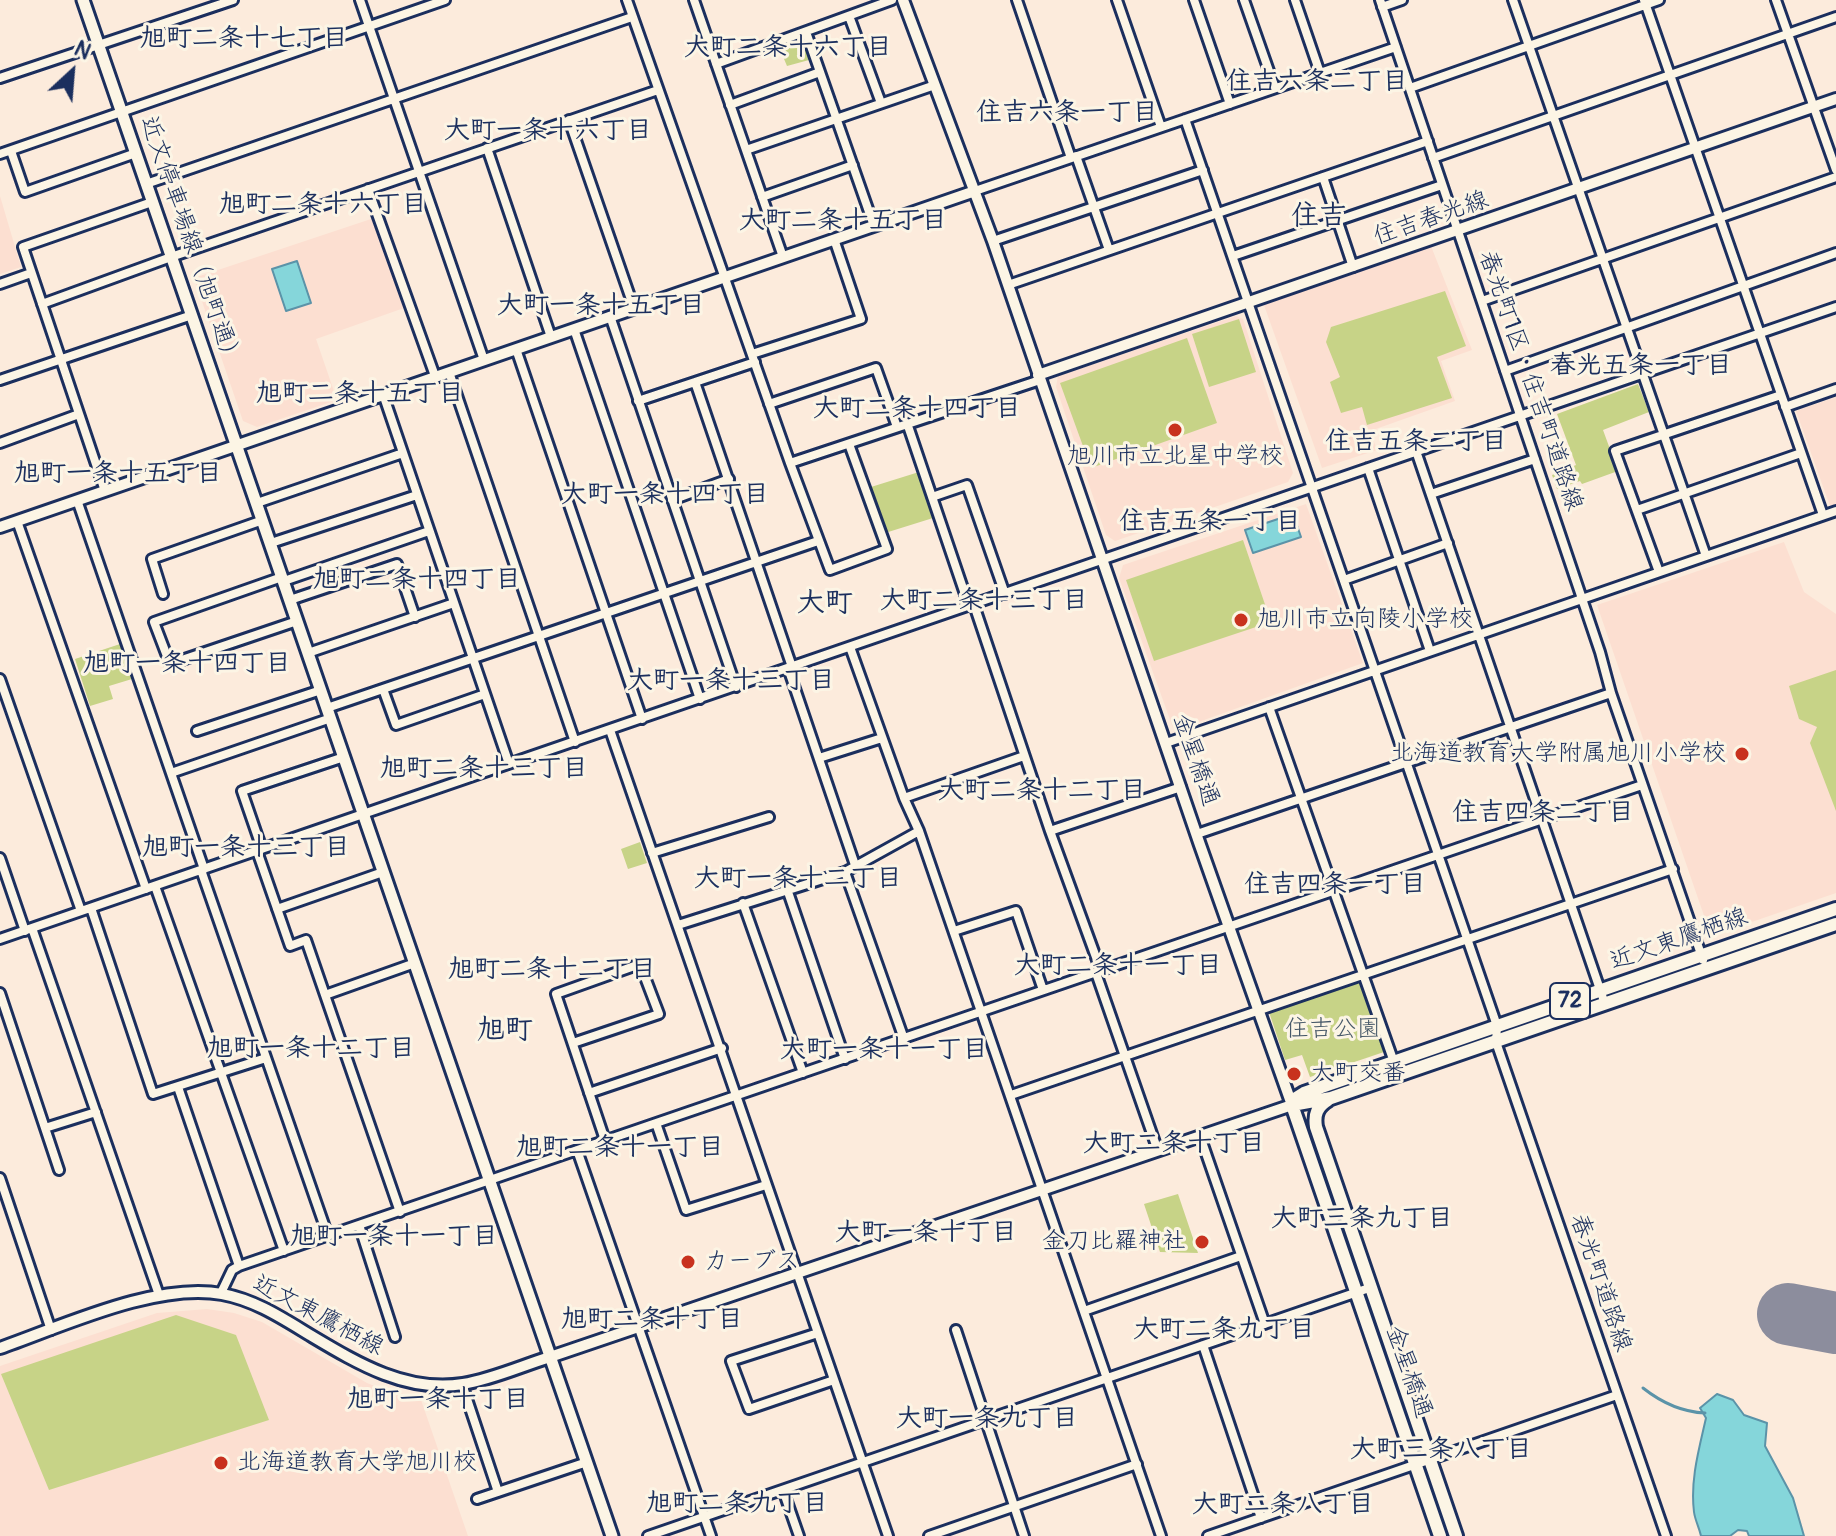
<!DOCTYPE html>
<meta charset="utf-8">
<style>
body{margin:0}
#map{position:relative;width:1836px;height:1536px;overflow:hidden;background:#fcebdc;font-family:Pangolin,sans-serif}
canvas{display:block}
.north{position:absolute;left:32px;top:32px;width:80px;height:80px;-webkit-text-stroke:6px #fcf5e5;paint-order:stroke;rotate:26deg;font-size:22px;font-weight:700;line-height:32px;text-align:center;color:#1b2f5e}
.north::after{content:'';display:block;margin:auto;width:28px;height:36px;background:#1b2f5e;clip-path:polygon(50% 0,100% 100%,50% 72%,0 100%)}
</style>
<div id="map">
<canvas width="1836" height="1536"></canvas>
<div class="north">N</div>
</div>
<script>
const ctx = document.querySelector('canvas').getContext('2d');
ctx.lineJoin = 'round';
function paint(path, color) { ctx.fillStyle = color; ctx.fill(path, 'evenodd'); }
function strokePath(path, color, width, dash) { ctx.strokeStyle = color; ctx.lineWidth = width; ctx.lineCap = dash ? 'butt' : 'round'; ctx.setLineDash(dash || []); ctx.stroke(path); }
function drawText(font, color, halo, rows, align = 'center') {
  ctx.font = font + ' Pangolin,"Klee One",sans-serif'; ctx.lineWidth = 6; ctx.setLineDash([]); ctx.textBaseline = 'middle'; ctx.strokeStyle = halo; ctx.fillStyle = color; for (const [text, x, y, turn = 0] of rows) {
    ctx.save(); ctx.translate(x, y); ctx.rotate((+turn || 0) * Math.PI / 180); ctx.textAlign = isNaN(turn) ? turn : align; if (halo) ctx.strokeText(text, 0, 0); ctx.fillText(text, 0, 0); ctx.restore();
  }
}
paint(new Path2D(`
 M0 196 21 267 0 274Z
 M374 218 404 308 316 339 337 400 257 427 243 421 194 278Z
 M1431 246 1472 350 1441 361 1455 401 1370 431 1377 450 1322 468 1264 305Z
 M1236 316 1243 319 1293 473 1288 482 1115 541 1106 535 1056 387 1058 376Z
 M1836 397V504L1830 506 1796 411Z
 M1306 504 1363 663 1179 729 1173 728 1119 578 1123 565Z
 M1784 542 1804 592 1836 614V893L1711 936 1597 605Z
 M207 1309 234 1313 262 1322 367 1383 387 1391 420 1397 468 1536H0V1366L157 1313Z`), '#fcdfd1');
paint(new Path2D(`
 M799 40 803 41 809 60 787 66 779 47Z
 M1445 291 1466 346 1437 357 1452 398 1367 425 1362 407 1341 413 1330 382 1340 377 1326 342 1331 327Z
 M1239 319 1256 372 1209 387 1192 334Z
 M1187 338 1217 423 1091 468 1060 383Z
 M1638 384 1649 412 1603 430 1618 471 1582 484 1580 481 1557 489 1552 475 1576 465 1557 414Z
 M919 472 933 518 885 533 871 487Z
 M1243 540 1271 622 1154 661 1126 580Z
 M120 644 132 679 109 686 113 699 90 706 75 659Z
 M1836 670V811L1810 743 1817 727 1799 719 1789 686Z
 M640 842 647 863 628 869 621 849Z
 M1359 981 1384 1052 1310 1077 1302 1055 1285 1060 1269 1012Z
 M1178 1194 1198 1253 1160 1252 1144 1204Z
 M176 1315 236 1335 269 1420 49 1490 1 1374Z`), '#c7d387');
const water = new Path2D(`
 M297 261 311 303 286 311 272 269Z
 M1293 514 1301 537 1253 553 1245 530Z
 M1717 1394 1733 1400 1744 1415 1767 1423 1765 1446 1793 1498 1804 1536H1749L1747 1531 1738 1530 1730 1536H1701C1699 1527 1695 1520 1694 1512 1690 1480 1699 1449 1706 1418L1700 1408Z`);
paint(water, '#85d6da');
strokePath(water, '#5b93a8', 2);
strokePath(new Path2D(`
 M1643 1388C1662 1403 1681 1412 1705 1413`), '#5b93a8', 3);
strokePath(new Path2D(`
 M1788 1314 1836 1323`), '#8c8d9d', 62);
const minor = new Path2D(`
 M360 0 484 360
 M627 0 790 463 830 570 887 549 849 444
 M694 0 783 257
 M1017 0 1071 158
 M1117 0 1161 127
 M1194 0 1230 104
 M1244 0 1275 88
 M1295 0 1320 73
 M1380 0 1600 652 1611 693 1703 960
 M1513 0 1706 556
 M1644 0 1823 515
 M1776 0 1836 170
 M1382 7 1402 0
 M849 16 881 103
 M806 32 874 226
 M716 64 892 0
 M0 78 233 0
 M1410 88 1659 0
 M730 105 820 72
 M1185 119 1493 1014 1497 1026 1496 1042 1666 1536
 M569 120 634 308
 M487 148 551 337
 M746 150 935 85
 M11 151 25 192 136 153
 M0 154 445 0
 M1076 156 1109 250
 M1433 158 1836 17
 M1323 177 1353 267
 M146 184 632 17
 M368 189 435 376
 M975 191 1396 47
 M762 197 853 165
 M993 241 1203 170
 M1233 256 1442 185
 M0 284 31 273
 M1008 285 1428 141
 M1482 301 1836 177
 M42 304 171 257 658 90
 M610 316 736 687
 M574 329 700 699
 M516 349 642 719
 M752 354 861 319 834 239
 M1505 371 1836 253
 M449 372 575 742
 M0 380 192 315
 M695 382 792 667
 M383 394 509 764
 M638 401 755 362
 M769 404 876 368 897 427
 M1785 407 1836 389
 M907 423 969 606
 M0 443 79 414
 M1416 451 1605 1004
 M790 463 1040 380
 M1368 468 1430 651
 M105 491 23 247 152 202
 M1431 494 1535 459
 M932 497 967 485 1005 594
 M77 500 204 869
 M672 500 729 479
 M257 503 403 453
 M1637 510 1801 453
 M17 521 146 889
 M271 543 417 495
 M1659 572 1615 451 1781 395
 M282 577 154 622 170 664 297 621
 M1344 580 1448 543
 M284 581 429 531
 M163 594 152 559 263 520
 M290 600 397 564 415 617
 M974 605 1050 831 1101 971
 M850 647 904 798 919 831 1161 1536
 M308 653 454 603
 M788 668 855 865
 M0 679 81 911
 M383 689 396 725 485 694
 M1269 707 1395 1065
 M327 708 818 541
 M610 730 888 1536
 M197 731 321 690
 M1166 743 1836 511
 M819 758 882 738
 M171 773 331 718
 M904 798 1024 756
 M1050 831 1181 787
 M1197 834 1611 693
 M262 849 242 791 344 757
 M257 851 290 946 306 940 325 995
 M652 853 769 817
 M0 858 25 931
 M201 870 328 1236
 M845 872 904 1039
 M155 886 284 1251
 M787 889 845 1059
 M743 903 803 1073
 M91 908 153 1094 266 1058
 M277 909 383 872
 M678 925 845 872 919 831
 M32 928 159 1295
 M954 931 1016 911 1043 990
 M0 939 1836 307
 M1096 973 1158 1151
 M0 993 59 1170
 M573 1043 659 1014 640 964 556 994 605 1140
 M178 1087 239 1266
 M589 1093 722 1048
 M1011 1095 1673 869
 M656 1123 686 1210 766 1185
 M45 1128 96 1112
 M1200 1136 1265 1324
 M577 1150 711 1536
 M0 1178 51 1330
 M400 1212 325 995 415 963
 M359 1225 395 1337
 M221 1293 232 1270 239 1266 1642 785
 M1084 1311 1241 1256
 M956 1330 1024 1536
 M818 1333 731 1361 749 1409 834 1380
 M1203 1345 1261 1518
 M462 1384 498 1492
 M783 1490 799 1536
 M477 1499 587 1462
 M648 1536 1372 1287
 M929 1536 1137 1464
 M1208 1536 1617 1395`);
const tertiary = new Path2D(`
 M1038 375 1836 99
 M0 527 975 191
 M0 1348C63 1326 156 1282 222 1294 255 1300 282 1318 310 1335 357 1363 406 1393 463 1384 493 1379 521 1366 550 1357L1292 1105 1200 845 993 241 903 0`);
const secondary = new Path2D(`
 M83 0 612 1536`);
const primary = new Path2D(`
 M1328 1100C1317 1107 1314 1114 1316 1127L1456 1536
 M1292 1105 1296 1098 1304 1093 1836 909
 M1292 1105 1331 1098 1836 924
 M1292 1105 1440 1536`);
strokePath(minor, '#1b2f5e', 14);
strokePath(tertiary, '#1b2f5e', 16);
strokePath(secondary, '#1b2f5e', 17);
strokePath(primary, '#1b2f5e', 18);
strokePath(minor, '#fcf5e5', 8);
strokePath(tertiary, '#fcf5e5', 10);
strokePath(secondary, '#fcf5e5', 11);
strokePath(primary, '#fcf5e5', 12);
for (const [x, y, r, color] of [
 [1175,430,8,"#c8321e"],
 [1241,620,8,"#c8321e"],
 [1742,754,8,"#c8321e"],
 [1294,1074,8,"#c8321e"],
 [1202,1242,8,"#c8321e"],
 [688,1262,8,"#c8321e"],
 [221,1463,8,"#c8321e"]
]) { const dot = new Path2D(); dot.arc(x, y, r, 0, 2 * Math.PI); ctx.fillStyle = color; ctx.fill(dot); strokePath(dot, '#fcf5e5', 3); }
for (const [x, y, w] of [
 [1570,1001,40]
]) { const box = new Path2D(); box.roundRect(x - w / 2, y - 18, w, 36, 6); ctx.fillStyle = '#fcf5e5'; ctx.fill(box); strokePath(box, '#1b2f5e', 2); }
drawText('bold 22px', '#1b2f5e', null, [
 ["72",1570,1001]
]);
drawText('24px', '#1b2f5e', '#fcf5e5', [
 ["住吉春光線",1431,219,-19],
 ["近文停車場線（旭町通）",190,242,71],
 ["春光町1区・住吉町道路線",1530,381,71],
 ["金星橋通",1195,760,71],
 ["近文東鷹栖線",1679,940,-19],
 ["春光町道路線",1600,1283,71],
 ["近文東鷹栖線",318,1316,28],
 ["金星橋通",1408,1372,71]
]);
drawText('24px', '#1b2f5e', '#fcf5e5', [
 ["旭川市立北星中学校",1175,457,"center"],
 ["旭川市立向陵小学校",1257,620],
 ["北海道教育大学附属旭川小学校",1726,754,"right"],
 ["大町交番",1310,1074],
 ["金刀比羅神社",1186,1242,"right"],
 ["カーブス",704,1262],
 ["北海道教育大学旭川校",237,1463]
], 'left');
drawText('24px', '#465868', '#fcf5e5', [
 ["住吉公園",1333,1030]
]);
drawText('bold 26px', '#1b2f5e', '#fcf5e5', [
 ["旭町二条十七丁目",244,39],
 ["大町二条十六丁目",788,48],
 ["住吉六条二丁目",1317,82],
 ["住吉六条一丁目",1067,113],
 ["大町一条十六丁目",548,131],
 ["旭町二条十六丁目",323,205],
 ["大町二条十五丁目",843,221],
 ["大町一条十五丁目",601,306],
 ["春光五条一丁目",1641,366],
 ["旭町二条十五丁目",360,394],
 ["大町二条十四丁目",917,409],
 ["住吉五条二丁目",1416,442],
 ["旭町一条十五丁目",118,474],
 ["大町一条十四丁目",665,495],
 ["住吉五条一丁目",1210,522],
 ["旭町二条十四丁目",417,580],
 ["大町二条十三丁目",984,601],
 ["旭町一条十四丁目",187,664],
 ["大町一条十三丁目",731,681],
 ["旭町二条十三丁目",484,769],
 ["大町二条十二丁目",1042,791],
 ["住吉四条二丁目",1543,813],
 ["旭町一条十三丁目",246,848],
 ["大町一条十二丁目",798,879],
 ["住吉四条一丁目",1335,885],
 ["大町二条十一丁目",1118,966],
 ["旭町二条十二丁目",552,970],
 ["旭町一条十二丁目",311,1049],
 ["大町一条十一丁目",884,1050],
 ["大町二条十丁目",1174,1144],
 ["旭町二条十一丁目",620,1148],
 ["大町三条九丁目",1362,1219],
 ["大町一条十丁目",926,1233],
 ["旭町一条十一丁目",394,1237],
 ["旭町二条十丁目",652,1320],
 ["大町二条九丁目",1224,1330],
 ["旭町一条十丁目",438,1400],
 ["大町一条九丁目",987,1419],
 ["大町三条八丁目",1441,1450],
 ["旭町二条九丁目",737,1504],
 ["大町二条八丁目",1283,1505]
]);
drawText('bold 28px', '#1b2f5e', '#fcf5e5', [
 ["住吉",1319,217],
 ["大町",825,604],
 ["旭町",505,1031]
]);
</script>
